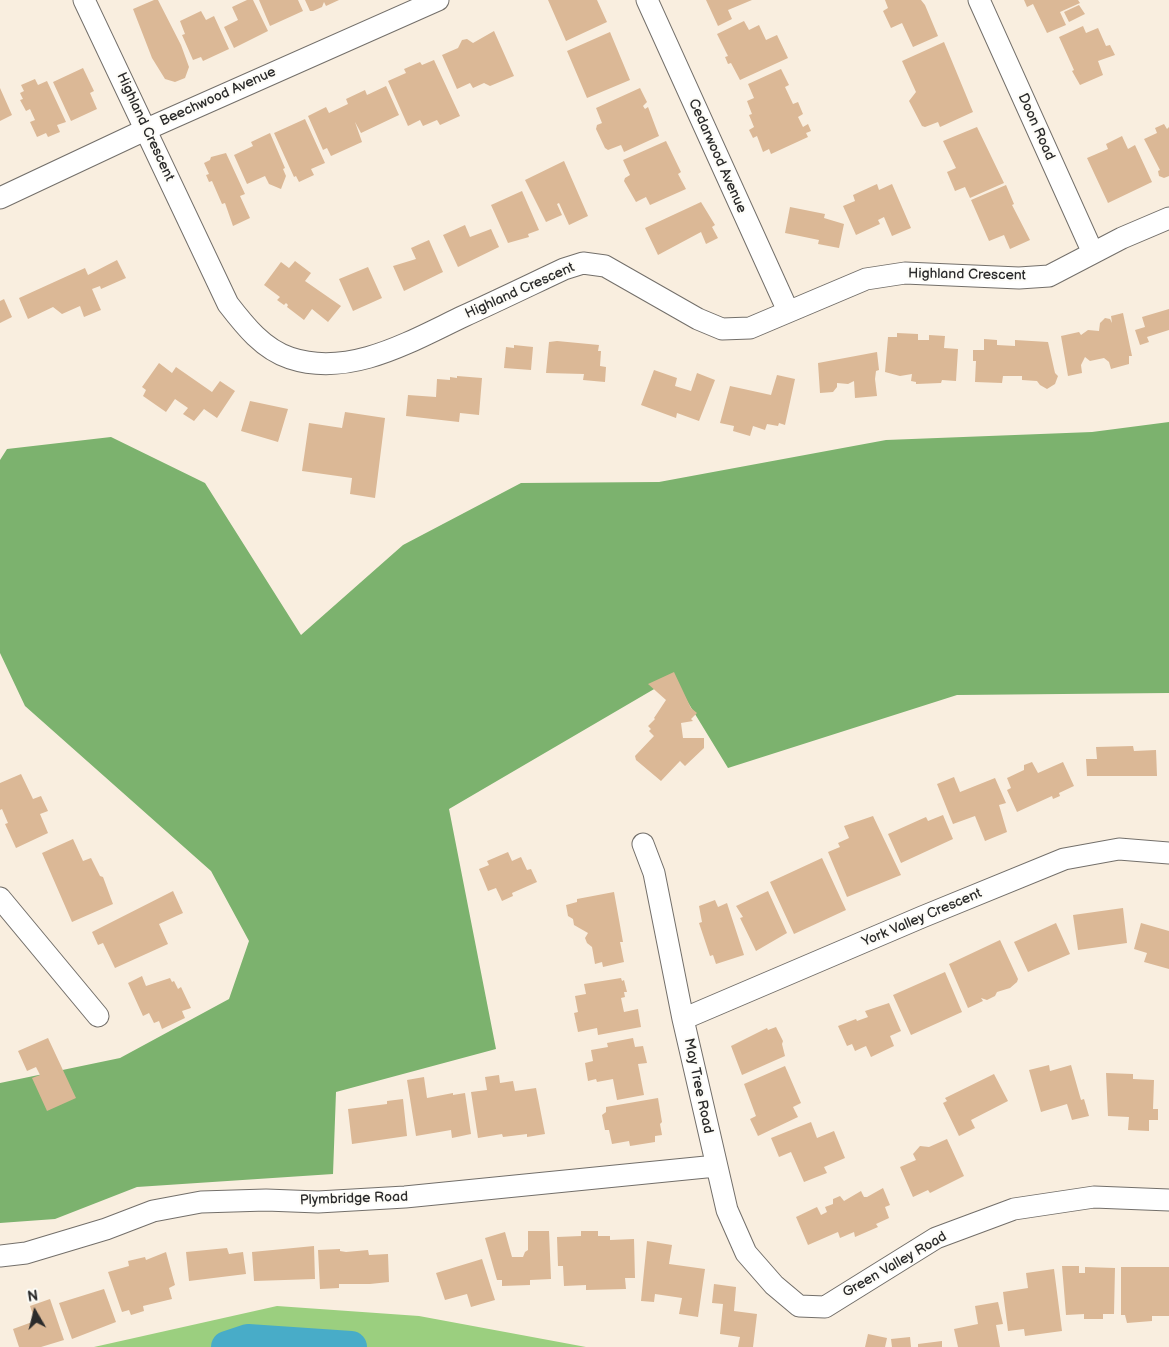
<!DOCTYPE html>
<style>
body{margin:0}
#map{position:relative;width:1169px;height:1347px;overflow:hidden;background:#f9eedf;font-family:"Balsamiq Sans",sans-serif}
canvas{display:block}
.north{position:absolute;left:10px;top:1287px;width:50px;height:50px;-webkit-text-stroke:4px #fdfcf7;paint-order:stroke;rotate:352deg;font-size:14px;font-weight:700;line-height:20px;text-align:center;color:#2b2b2b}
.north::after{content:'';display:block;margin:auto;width:18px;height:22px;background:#2b2b2b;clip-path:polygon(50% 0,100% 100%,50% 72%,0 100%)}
</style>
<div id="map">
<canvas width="1169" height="1347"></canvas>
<div class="north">N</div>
</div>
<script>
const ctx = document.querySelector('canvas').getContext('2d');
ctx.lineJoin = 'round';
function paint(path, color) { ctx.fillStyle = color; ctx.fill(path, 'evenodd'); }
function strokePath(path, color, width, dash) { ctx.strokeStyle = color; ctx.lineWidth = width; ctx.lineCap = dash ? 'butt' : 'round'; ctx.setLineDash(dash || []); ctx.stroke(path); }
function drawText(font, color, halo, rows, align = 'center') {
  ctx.font = font + ' "Balsamiq Sans",sans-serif'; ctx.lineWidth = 4; ctx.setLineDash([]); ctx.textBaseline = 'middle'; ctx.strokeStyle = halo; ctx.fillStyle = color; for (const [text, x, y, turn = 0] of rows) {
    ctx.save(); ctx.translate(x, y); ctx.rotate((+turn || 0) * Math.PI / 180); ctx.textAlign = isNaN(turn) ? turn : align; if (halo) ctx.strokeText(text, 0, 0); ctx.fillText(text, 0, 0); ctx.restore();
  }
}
paint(new Path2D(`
 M277 1306 419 1316 586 1347H94Z`), '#9bcf7f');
paint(new Path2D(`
 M1169 422V693L957 695 728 768 673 678 449 809 496 1049 336 1092 333 1174 137 1187 55 1219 0 1223V1083L120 1058 229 999 249 941 211 871 25 706 0 653V460L7 449 111 437 205 483 301 635 403 545 521 483 659 482 886 440 1092 432Z`), '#7cb26e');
strokePath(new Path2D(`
 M227 1347 248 1340 351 1347`), '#48acc8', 32);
paint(new Path2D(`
 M154 0H158L181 45 189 67 185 78 175 82 165 79 152 58 133 9Z
 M247 0H253L268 31 234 48 224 27 238 20 232 7Z
 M259 0H298L303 11 270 26Z
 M305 0H339L326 6 324 2 322 7 313 11H310Z
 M548 0H597L607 22 566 41Z
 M706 0H752L728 10 732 19 718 26Z
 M885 0H921L925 5 938 36 913 47 902 23 891 28 883 11 888 8Z
 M1024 0H1078L1080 3 1060 12 1066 25 1047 33 1033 4 1027 7Z
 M1079 5 1085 14 1069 22 1064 12Z
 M201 11 206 20 214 16 229 49 203 61 201 57 193 60 182 35 185 34 180 21Z
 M744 21 749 30 759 25 766 40 777 35 788 58 740 80 731 63 728 64 725 57 728 56 717 34Z
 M1083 26 1086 33 1098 28 1106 46 1110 45 1115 55 1098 61 1103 75 1080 85 1072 71 1074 70 1059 37Z
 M494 31 514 76 490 86 484 83 473 88 470 83 457 89 442 55 458 48 462 40 467 39 473 43Z
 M610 32 630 80 587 98 567 51Z
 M944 42 973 112 940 127 938 122 925 127 922 126 909 101 916 92 902 61Z
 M434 60 460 116 440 125 437 120 423 126 420 120 408 126 388 81 406 73 404 69 420 62 422 65Z
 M83 68 94 91 90 93 97 109 71 121 53 82Z
 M781 69 789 85 785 87 793 104 798 102 803 114 798 117 803 127 808 124 811 131 806 133 808 137 771 154 769 149 763 152 757 136 753 138 749 130 754 127 749 115 752 114 747 101 754 98 748 84Z
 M35 79 38 85 47 81 66 122 57 125 60 132 48 137 46 133 37 137 30 122 35 120 30 109 26 111 20 100 23 99 20 93 24 91 21 85Z
 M386 86 399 115 361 133 355 122 362 142 331 156 327 148 323 150 308 116 326 107 329 113 348 104 346 99 365 90 367 95Z
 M0 88 12 115 0 121Z
 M640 88 647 102 643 106 645 109 648 107 659 136 624 152 621 145 608 150 605 148 596 129 597 125 602 123 596 108Z
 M305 119 325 163 311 169 314 175 299 182 296 176 294 177 274 133Z
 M1164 124 1167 129 1169 127V176L1164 178 1159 176 1158 171 1160 170 1144 139 1157 133 1155 128Z
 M977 127 1004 183 970 198 965 187 955 191 947 172 956 168 943 141Z
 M270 133 285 168 283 169 286 176 281 189 269 184 265 176 247 184 234 155 253 146 251 142Z
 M1122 136 1128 149 1135 145 1152 182 1108 203 1087 158 1108 149 1106 144Z
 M666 141 681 172 678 174 686 189 650 205 646 197 636 202 624 181 625 178 630 175 623 160Z
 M226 153 245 194 240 196 250 218 233 226 225 203 222 204 212 181 209 182 206 175 209 174 204 163 210 160 211 157Z
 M564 161 588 216 569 225 559 203 557 204 562 215 546 222 525 180Z
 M877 184 879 190 892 184 911 228 892 236 884 217 878 220 880 224 856 235 843 206 855 201 853 195Z
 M1006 185 1014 204 1012 205 1030 240 1010 249 1004 235 989 241 971 200Z
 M522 191 539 230 528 234 529 237 508 243 491 205Z
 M701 202 715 225 712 227 718 238 706 244 701 232 658 255 645 228Z
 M790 207 825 214 824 218 844 224 839 248 818 244 819 240 785 233Z
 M465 225 470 237 491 229 499 247 458 267 443 235Z
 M429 240 443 272 404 291 393 266 416 259 411 248Z
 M117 260 126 278 101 289 100 286 92 289 101 310 84 317 80 306 62 314 53 307 28 319 19 298 85 268 88 275Z
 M295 261 311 273 305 281 341 306 328 322 312 309 304 320 287 307 288 305 286 303 284 305 277 300 280 297 264 285 281 262 289 268Z
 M368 267 382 298 353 311 339 279Z
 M4 299 12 317 0 323V301Z
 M1169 309V330L1147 337 1149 342 1140 345 1135 330 1145 327 1142 317Z
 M1123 313 1132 356H1129V364L1111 369 1109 362 1104 358 1090 361 1085 357 1081 365 1082 373 1068 376 1061 336 1079 332 1081 335 1088 330 1099 331 1100 323 1105 318 1110 319 1112 323 1111 316Z
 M897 333 918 334V340H929V335L945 336 944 348 958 349 956 381 942 380 941 383 916 384V382L911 381 912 374 900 376 885 372 888 337H897Z
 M984 339 997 340V345L1015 346V340L1048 342 1055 373 1058 376 1055 384 1047 389 1040 385 1037 381 1022 380V376H1003L1002 383 975 382 976 361H973V350H984Z
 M557 341 599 345 598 351H601L600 366 606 367 605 382 583 380 584 374 546 373 549 342Z
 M514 345 533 347 531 370 504 368 506 347 514 348Z
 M877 352 879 370 876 371 875 379 877 396 855 398 854 381 848 384 837 383V387L833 392 820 393 818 363Z
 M159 363 172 373 176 367 212 392 220 381 235 391 217 418 204 409 194 421 183 414 188 408 175 399 166 412 143 396 146 390 142 387Z
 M654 370 677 378 675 386 691 391 697 373 715 380 699 421 677 413 676 418 641 405Z
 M777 375 795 379 785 425 779 423 778 426 767 424 765 430 753 426 750 436 733 431 734 426 720 423 730 386 771 395Z
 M457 376 482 378 479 415 460 413 459 422 406 416 408 395 436 397 437 379 450 380V377L457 378Z
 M250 401 288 409 278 442 241 431Z
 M345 412 385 418 375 498 350 494 352 478 302 471 309 423 342 428Z
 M674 672 691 708 697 713 691 719 693 721 681 723 683 738H704V748L685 766 680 761 661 781 636 760 635 756 654 736 649 731 651 729 648 726 655 719 654 718 666 700 648 684Z
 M1133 746 1134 751 1156 750 1157 776H1087L1086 759H1097L1096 747Z
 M1032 762 1038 773 1063 762 1074 786 1059 793 1060 796 1053 799 1052 796 1017 812 1007 790 1011 788 1007 778 1024 770V765Z
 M21 774 33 799 41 796 48 811 40 814 48 833 16 848 5 824 8 823 2 809 0 810V783Z
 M954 777 960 792 995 778 1006 803 999 805 1007 832 985 841 975 816 953 824 937 784Z
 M943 815 953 839 901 863 888 834 926 817 928 821Z
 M873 816 901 875 847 897 828 852 840 847 838 843 849 838 844 826Z
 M73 839 83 861 91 858 100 876 103 877 113 904 72 922 42 853Z
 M508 852 512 861 521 857 527 870 531 869 537 882 512 893 513 896 502 901 496 888 488 891 479 869 489 865 487 861Z
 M822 858 846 910 794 934 770 882Z
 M173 891 183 913 159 924 168 944 115 968 103 943 98 945 92 932Z
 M768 891 787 933 756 951 740 918 743 917 736 906Z
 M614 892 623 942H620L624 962 603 967 602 962 595 964 592 947 587 943 585 938 588 933 574 925 573 919 568 916 566 905 577 902V899Z
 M715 900 718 907 727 903 744 955 716 964 713 955 710 956 699 923 702 922 699 906Z
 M1123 908 1127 943 1078 950 1073 915Z
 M1056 923 1070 954 1028 972 1014 942Z
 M1141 923 1169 931V969L1144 962 1147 953 1134 949Z
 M1000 940 1018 979 1017 982 1010 988 997 992 995 996 987 1000 981 998 983 1001 968 1008 949 964Z
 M945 972 962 1012 911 1035 893 995Z
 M142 976 146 986 170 978 172 982 174 981 178 989 181 987 191 1008 182 1011 185 1018 162 1029 159 1021 154 1023 149 1013 143 1016 128 983Z
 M621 978 622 981 624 980 627 992H624L625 997 621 998 624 1012 638 1009 641 1027 598 1035 597 1028 578 1032 574 1013 578 1012 575 996 586 994 584 984Z
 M889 1003 901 1031 890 1036 894 1046 871 1057 866 1046 855 1051 852 1044 847 1046 838 1026 856 1019 857 1021 868 1017 865 1011Z
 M776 1027 783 1041 782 1044 785 1056 742 1075 731 1046 767 1028 768 1030Z
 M48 1038 76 1098 47 1111 32 1078 40 1075 36 1067 27 1071 18 1051Z
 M633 1038 635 1047 643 1046 647 1063 638 1064 644 1095 617 1100 613 1079 597 1082 596 1079 588 1081 585 1063 593 1061 591 1050 608 1047 607 1043Z
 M1049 1065 1050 1071 1071 1065 1081 1100 1084 1099 1089 1116 1072 1120 1067 1104 1041 1112 1029 1070Z
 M785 1066 801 1103 793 1107 798 1117 758 1136 750 1119 756 1116 744 1084Z
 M1106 1073 1133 1074V1079L1154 1080 1153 1109H1158V1120H1149V1131L1128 1130 1129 1117 1108 1116Z
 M994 1074 1008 1101 971 1120 975 1128 959 1136 943 1103 947 1101 945 1098Z
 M499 1075 500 1083 513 1081 515 1091 536 1088 545 1134 527 1137V1134L503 1137 502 1134 478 1138 471 1092 487 1090 485 1077Z
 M424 1077 427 1098 453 1093V1095L465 1093 471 1134 452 1138 451 1130 416 1136 407 1080Z
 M658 1098 662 1122 660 1124 662 1135 655 1136V1142L630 1146 629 1141 612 1144 609 1130H605L602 1115 606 1112V1107Z
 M403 1099 407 1136 352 1144 348 1109 387 1104V1101Z
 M811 1122 817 1138 834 1131 845 1158 824 1167 827 1173 804 1182 791 1152 779 1157 771 1138Z
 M947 1139 964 1176 930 1193 928 1190 913 1197 900 1167 916 1160 913 1154 920 1146 929 1147Z
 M883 1188 890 1205 885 1207 889 1218 876 1224 878 1227 855 1237 854 1232 840 1238 838 1232 808 1245 796 1217 817 1207 821 1215 827 1212 825 1207 833 1204V1199L840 1196 844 1201 861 1191 864 1197H867Z
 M528 1231H549L551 1279 530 1280V1285L502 1286V1280H497L485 1238 505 1232 512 1257H523L525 1252 528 1250Z
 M581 1231H598V1236H610V1240L634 1239 635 1278H625L626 1289 586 1290V1285L564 1286 563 1266H558L557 1237 581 1236Z
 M647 1241 672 1245 669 1264 705 1269 698 1317 679 1314 682 1298 655 1294 654 1302 641 1301Z
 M314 1246 315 1279 254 1281 252 1252Z
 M227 1248 229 1254 243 1252 246 1274 189 1281 186 1252Z
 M340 1249V1251L346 1252 368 1250 369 1255 388 1254 389 1282 370 1284H339V1288L320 1289 318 1250Z
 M166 1252 175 1285 169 1288 172 1299 143 1306 144 1311 131 1315 129 1310 122 1312 108 1272 129 1266 128 1261 145 1257 146 1260Z
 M482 1259 495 1300 471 1307 467 1294 445 1300 436 1273Z
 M1062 1266H1079V1273H1085V1267L1115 1268 1114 1314H1103V1319H1084V1314L1066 1315Z
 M1121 1267H1169V1316H1152V1321L1127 1323 1125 1315H1121Z
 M1054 1269 1062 1331 1025 1336 1024 1329 1008 1331 1003 1292 1028 1288 1026 1273Z
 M714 1284 736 1287 734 1311 757 1314 753 1347H738L740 1337 720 1334 723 1304 712 1303Z
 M104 1289 116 1322 72 1339 59 1303Z
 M50 1299 64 1340 41 1347H19L13 1329 35 1321 30 1306Z
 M998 1302 1003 1324 996 1325 1000 1347H958L954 1329 978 1324 975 1306Z
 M868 1334 887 1338 885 1347H865Z
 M910 1337 911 1347H892L891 1339Z
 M942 1341V1347H918V1344Z`), '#dbb896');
const minor = new Path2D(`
 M84 0 228 304C245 326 263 349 290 358 350 378 411 341 464 316 497 301 530 285 564 269L583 263 605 266 698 319 722 329 750 328 866 279 905 273 1019 278 1049 276 1122 238 1169 218
 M647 0 788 311
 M979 0 1093 253
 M0 198 147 129 438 0
 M643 844 654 873 683 1019 727 1210 746 1253 774 1285 799 1306 825 1307 936 1238 1014 1209 1094 1197 1169 1200
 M0 898 98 1016
 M683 1019 922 917 1064 859 1119 849 1169 853
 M0 1256 26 1253 106 1229 153 1211 201 1202 266 1200 318 1202 405 1197 716 1166`);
strokePath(minor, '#736f6a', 23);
strokePath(minor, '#fff', 21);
drawText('14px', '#2b2b2b', '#fdfcf7', [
 ["Beechwood Avenue",218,97,-24],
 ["Highland Crescent",145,127,65],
 ["Doon Road",1036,127,66],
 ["Cedarwood Avenue",717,156,66],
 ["Highland Crescent",967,275,1],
 ["Highland Crescent",520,291,-24],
 ["York Valley Crescent",922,918,-23],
 ["May Tree Road",698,1086,78],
 ["Plymbridge Road",354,1199,-2],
 ["Green Valley Road",895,1265,-30]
]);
</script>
